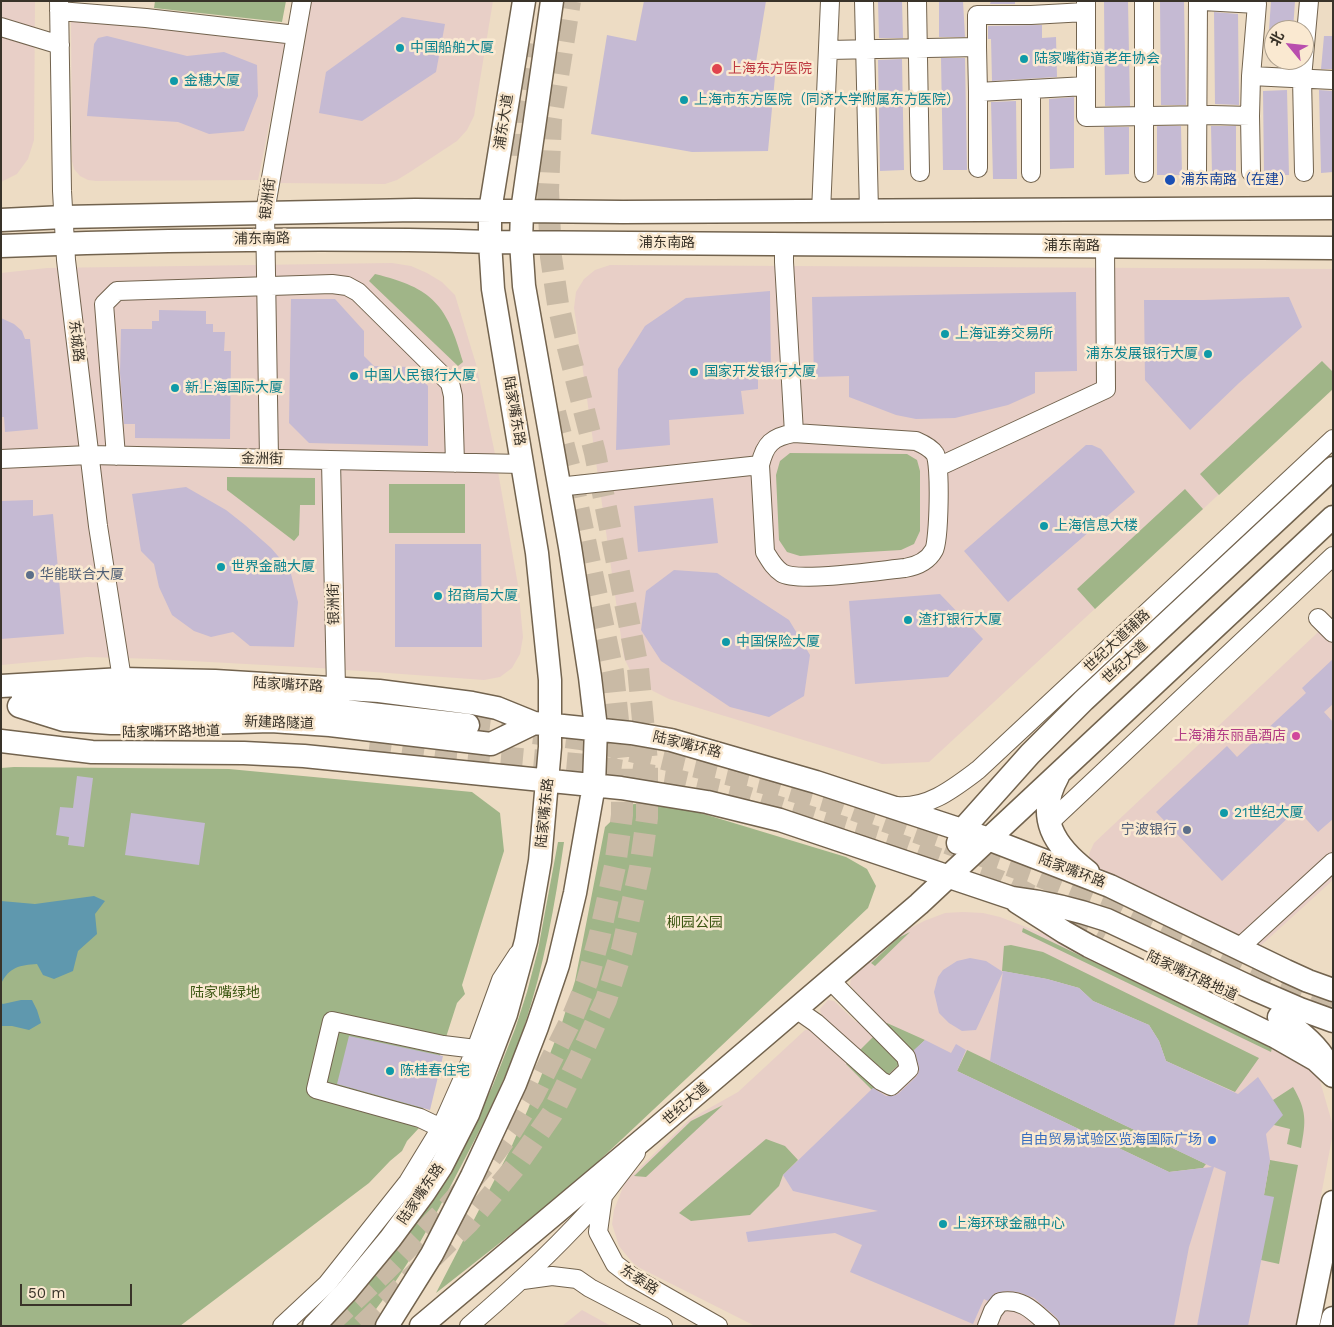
<!DOCTYPE html>
<meta charset="utf-8">
<style>
body{margin:0}
#map{position:relative;width:1334px;height:1327px;overflow:hidden;background:#eddcc4;font-family:"Work Sans","Noto Sans SC",sans-serif}
canvas{display:block}
.frame{position:absolute;inset:0;border:2px solid #393329;pointer-events:none}
.north{position:absolute;left:1264px;top:20px;width:50px;height:50px;box-sizing:border-box;background:#fae9d1;border:1px solid #ada08e;border-radius:50%;rotate:298deg;font-size:14px;font-weight:700;line-height:20px;text-align:center;color:#393329}
.north::after{content:'';display:block;margin:auto;width:18px;height:22px;background:#b94eae;clip-path:polygon(50% 0,100% 100%,50% 72%,0 100%)}
.scale{position:absolute;left:20px;top:1284px;width:112px;height:22px;box-sizing:border-box;border:2px solid #393329;border-top:0;padding-left:6px;font-size:15px;line-height:18px;white-space:nowrap;color:#393329;-webkit-text-stroke:4px #fae9d1;paint-order:stroke}
</style>
<div id="map">
<canvas width="1334" height="1327"></canvas>
<div class="frame"></div>
<div class="north">北</div>
<div class="scale">50 m</div>
</div>
<script>
const ctx = document.querySelector('canvas').getContext('2d');
ctx.lineJoin = 'round';
function paint(path, color) { ctx.fillStyle = color; ctx.fill(path, 'evenodd'); }
function strokePath(path, color, width, dash) { ctx.strokeStyle = color; ctx.lineWidth = width; ctx.lineCap = dash ? 'butt' : 'round'; ctx.setLineDash(dash || []); ctx.stroke(path); }
function drawText(font, color, halo, rows, align = 'center') {
  ctx.font = font + ' "Work Sans","Noto Sans SC",sans-serif'; ctx.lineWidth = 5; ctx.setLineDash([]); ctx.textBaseline = 'middle'; ctx.strokeStyle = halo; ctx.fillStyle = color; for (const [text, x, y, turn = 0] of rows) {
    ctx.save(); ctx.translate(x, y); ctx.rotate((+turn || 0) * Math.PI / 180); ctx.textAlign = isNaN(turn) ? turn : align; if (halo) ctx.strokeText(text, 0, 0); ctx.fillText(text, 0, 0); ctx.restore();
  }
}
paint(new Path2D(`
 M1 1H35L34 140 28 159 17 174 1 182Z
 M310 1H493L474 116 467 130 457 141 410 172 397 180 385 184 278 183Z
 M71 19 143 26 286 43 258 180 96 181 88 180 80 176 74 169 72 161Z
 M392 263 411 266 427 273 442 282 455 295 476 364 494 449 518 585 523 637 520 654 512 668 500 677 484 680 319 668 155 659 87 657 1 665V273L47 268Z
 M610 265 1333 269V389L929 762 882 764 669 699 653 691 640 681 630 670 624 658 574 308 576 292 584 279 595 270Z
 M1331 620 1333 622V880L1258 948 1092 865 1089 860V854L1094 843Z
 M963 912 983 913 1000 917 1052 937 1283 1048 1303 1062 1320 1081 1333 1126V1133L1296 1326H755L638 1267 632 1262 619 1246 612 1224 614 1210 625 1182 690 1119 738 1092 805 1030H813L830 1047 841 1035 821 1015 820 1009 828 1000 834 1001 856 1022 870 1007 850 985 851 979 901 933 924 921 945 913Z
 M582 1310 611 1326H562Z`), '#e8cfc7');
paint(new Path2D(`
 M155 1H286L282 22 154 8Z
 M375 274C433 288 447 305 463 362L458 366 369 281Z
 M1322 361 1333 372V389L1219 495 1200 474Z
 M790 453 907 454 917 460 920 471V531L914 544 901 550 800 556 787 552 779 540 776 475 780 461Z
 M227 477 315 478V505H300L299 535 294 541 227 490Z
 M389 484H465V533H389Z
 M1185 489 1203 509 1095 609 1077 589Z
 M14 767 229 769 472 792 500 813 504 851 462 985 465 994 457 1003 420 1118 415 1127 419 1128 407 1141 402 1151 390 1161 369 1183 180 1326H1V768Z
 M648 802 684 808 846 857 867 869 876 886 868 908 571 1187 436 1293 510 1150 528 1109 561 1026 575 981 605 827 628 805Z
 M558 842H564C555 904 544 967 524 1027 505 1083 477 1136 449 1189 423 1239 399 1281 363 1326H329L473 1128 493 1085 515 1029 527 992 538 950Z
 M1023 928 1272 1048 1271 1052 1022 932Z
 M910 932 875 966 871 963 898 938Z
 M1011 945 1043 952 1259 1058 1235 1092 1166 1061 1159 1041 1149 1025 1093 1001 1079 988 1047 979 1002 971 1004 946Z
 M887 1023 925 1040 872 1090 846 1064Z
 M967 1050 1206 1164 1203 1168 1169 1172 957 1071Z
 M1293 1087C1307 1111 1306 1121 1301 1148L1287 1144 1290 1129 1274 1125 1273 1100Z
 M723 1105 646 1177 634 1176 691 1121Z
 M766 1139 785 1146 798 1160 783 1175 779 1186 750 1215 691 1221 679 1213Z
 M1270 1160 1298 1165 1279 1264 1261 1260 1264 1195Z`), '#a0b588');
paint(new Path2D(`
 M94 896 105 901 95 914 97 934 78 951 73 971 54 979 43 975 37 964C20 965 9 967 1 984V901L35 904Z
 M21 1000H32L37 1010 41 1023 29 1030 12 1026H1V1003L3 1004Z`), '#5f98ae');
paint(new Path2D(`
 M644 1H766L756 62 776 66 768 151 692 152 591 134 607 35 636 41Z
 M878 1H902L903 38H879Z
 M939 1H963L965 37H939Z
 M991 1H1015V4H990Z
 M1104 1H1128L1130 106H1105Z
 M1160 1H1184L1186 105H1161Z
 M1271 1H1295L1293 30H1269Z
 M1214 12 1238 14 1239 105 1215 104Z
 M402 17 445 24 436 72 362 121 319 113 326 72Z
 M1042 25V38L1056 37 1057 77 992 81 991 39H988V26Z
 M107 36 187 56 224 52 257 65 258 96 244 131 209 134 178 122 87 116 94 44 98 38Z
 M1324 36H1333V69H1321Z
 M941 58H965L967 170H943Z
 M902 59 904 170 880 171 878 60Z
 M1287 90 1289 175H1264L1263 91Z
 M1319 90 1333 91V172L1321 173Z
 M1074 97V168L1050 169 1049 99Z
 M1016 101 1017 179H993L991 102Z
 M1157 126H1181L1182 175H1157Z
 M1211 126H1236V173L1212 174Z
 M1104 127H1129V174L1105 175Z
 M770 291 771 374 758 375V389L741 391 744 414 669 420 670 445 616 450 618 369 645 326 686 298Z
 M1076 292 1077 371 1035 372V393L1008 405 955 418 916 419 896 415 849 397V376L814 377 812 297Z
 M1289 297 1302 327 1239 383 1190 430 1145 380 1144 300H1204Z
 M291 299H335L364 331V356L374 366 410 367 428 386V446L309 443 289 423Z
 M159 310 206 311V324H213V332H225L224 351H231L230 439 135 438V424H124L120 373 121 329H152V321H159Z
 M1 318 14 324 22 331 25 339H30L38 429 5 432 4 417H1Z
 M1086 445H1092L1101 449 1135 492 1008 602 964 551Z
 M186 487 226 510 245 525 271 548 290 570 298 602 294 647 250 646 233 632 211 637 194 631 172 615 159 587 154 564 141 551 132 494Z
 M713 498 718 543 638 552 634 506Z
 M33 500V516L53 514 64 634 1 639V501Z
 M395 544H481L482 647H395Z
 M674 570 717 573 789 620 810 655 804 696 769 717 730 707 661 661 641 630 646 591Z
 M940 594 983 639 948 677 855 684 849 601Z
 M1333 659V704L1324 712 1333 722V819L1318 832 1297 809 1222 881 1156 812 1227 746 1237 757 1306 693 1302 688Z
 M77 776 93 778 84 847 68 845 69 837 56 835 60 807 73 808Z
 M131 813 205 823 199 865 125 855Z
 M970 958 986 961 1003 972 976 1030 962 1031 949 1023 939 1013 934 992 938 977 943 970 957 961Z
 M1003 971 1047 979 1079 988 1093 1001 1149 1025 1159 1041 1166 1061 1238 1094 1258 1077 1283 1115 1266 1134 1270 1160 1264 1195 1274 1197 1248 1326H1197L1226 1172 1214 1167 1189 1247 1174 1326H1060L1057 1318 1034 1298 1018 1292 1007 1291 995 1293 988 1301 984 1299 973 1324 850 1272 862 1245 835 1233 748 1242 746 1232 878 1211 793 1191 783 1175 873 1088 886 1096H893L898 1094 916 1077 919 1072V1067L914 1050 925 1040 951 1053 956 1044 966 1050 957 1071 1169 1172 1212 1167 990 1061Z
 M349 1036 443 1056 430 1110 337 1084Z`), '#c5bad3');
strokePath(new Path2D(`
 M522 156 523 120 535 44
 M468 725 581 739 776 786 840 805 1039 876 1119 909 1303 997 1333 1009
 M370 741 446 752 586 765 667 778 736 794 889 841 1000 881 1022 891 1105 935
 M330 1323 384 1272 447 1208 490 1159 512 1130 533 1096 573 1016 587 982 600 934 615 866 622 815V760L613 672 570 469 555 412
 M362 1326 469 1222 515 1167 552 1114 580 1057 606 1000 622 950 640 868 647 818V762L638 668 595 453 568 348 558 304 551 257 548 190 551 120 570 1`), '#c9baa5', 22, [22, 11]);
const minor = new Path2D(`
 M59 1 62 191 66 260 98 526 122 679
 M864 1 869 211
 M917 1 920 172
 M1086 1V117L1211 115 1250 116 1251 76
 M1203 1 1257 4 1251 76 1333 80
 M59 11 146 18 296 35
 M1 27 60 45
 M977 47 978 92 1086 86
 M828 50 977 47V15H1031L1086 12
 M1031 89V173
 M1250 116 1251 172
 M978 168V92
 M1197 172 1198 1
 M1304 172 1302 78 1309 1
 M1144 173V1
 M821 212 830 1
 M784 243V262L794 433C772 437 765 444 760 465L765 552C770 560 774 568 782 573 798 583 883 570 905 568 917 566 928 561 934 550 939 541 941 462 935 454 931 448 923 444 916 441L794 433
 M116 456 104 304 117 291 332 284 347 286 358 292 450 383 453 396 455 463
 M1 459 89 455 523 464
 M269 459 265 212 302 1
 M331 461 336 688
 M938 467 1106 389 1105 246
 M558 487 760 465
 M1318 618 1333 633
 M896 806C928 809 954 788 978 770L1333 439
 M1049 823 1333 556
 M1239 948 1333 862
 M796 1009 816 1023 881 1081 891 1086 909 1069 906 1057 830 980
 M441 1128 420 1118 316 1089 332 1021 443 1045 476 1049
 M636 1153 603 1196 598 1232 615 1264 632 1277 718 1326
 M523 1280 552 1276 577 1279 590 1288 663 1326
 M282 1326 327 1284 408 1182 441 1128 476 1049 501 980 518 954
 M469 1326C517 1285 562 1243 603 1196
 M987 1326 993 1311 1000 1302C1023 1298 1034 1312 1050 1326`);
const major = new Path2D(`
 M1 220 64 217 415 210 623 212 1333 208
 M1 246C164 240 327 237 490 242L1333 248
 M1 686 122 679 215 681 379 691 472 703 497 708 534 723 631 733 671 740 816 782 983 837 1110 886 1286 971 1308 981 1333 990
 M23 697 70 701H155L301 706 468 725
 M19 706 64 720 111 723H204L271 721 330 725 491 744 534 723
 M1 741 92 752 244 753 304 756 621 788 707 802 780 820 1012 898C1045 902 1075 909 1107 920L1256 990 1300 1009 1333 1021
 M1058 776C1035 817 1054 846 1088 872
 M958 843 963 829 1030 754 1084 700 1333 468
 M1017 902 1064 932 1089 946 1274 1036 1316 1060 1333 1076
 M1279 1017C1296 1029 1312 1040 1324 1058
 M314 1326 346 1292 390 1239 424 1193 441 1167 468 1114 506 1014 526 941 540 861 550 747V680L537 553 493 289 490 242V211L524 1
 M387 1326 432 1254 472 1176 515 1084 537 1027 558 965 575 893 594 785 596 728 590 677 570 547 524 286 521 242 522 211 552 1
 M421 1326 652 1132 919 904 1333 517
 M1308 1326 1333 1202
 M1331 1326 1333 1318`);
strokePath(minor, '#72634e', 20);
strokePath(major, '#72634e', 25);
strokePath(minor, '#fff', 18);
strokePath(major, '#fff', 22);
for (const [x, y, r, color] of [
 [400,48,5,"#0f9aa8"],
 [1024,59,5,"#0f9aa8"],
 [717,69,6,"#e0444e"],
 [174,81,5,"#0f9aa8"],
 [684,100,5,"#0f9aa8"],
 [1170,180,6,"#1a4fb4"],
 [945,334,5,"#0f9aa8"],
 [1208,354,5,"#0f9aa8"],
 [694,372,5,"#0f9aa8"],
 [354,376,5,"#0f9aa8"],
 [175,388,5,"#0f9aa8"],
 [1044,526,5,"#0f9aa8"],
 [221,567,5,"#0f9aa8"],
 [30,575,5,"#5c6f8a"],
 [438,596,5,"#0f9aa8"],
 [908,620,5,"#0f9aa8"],
 [726,642,5,"#0f9aa8"],
 [1296,736,5,"#d1479c"],
 [1224,813,5,"#0f9aa8"],
 [1187,830,5,"#5c6f8a"],
 [390,1071,5,"#0f9aa8"],
 [1212,1140,5,"#3f7fe0"],
 [943,1224,5,"#0f9aa8"]
]) { const dot = new Path2D(); dot.arc(x, y, r, 0, 2 * Math.PI); ctx.fillStyle = color; ctx.fill(dot); strokePath(dot, '#fae9d1', 2); }
drawText('14px', '#0d838f', '#fae9d1', [
 ["中国船舶大厦",410,48],
 ["陆家嘴街道老年协会",1034,59],
 ["金穗大厦",184,81],
 ["上海市东方医院（同济大学附属东方医院）",694,100],
 ["上海证券交易所",955,334],
 ["浦东发展银行大厦",1198,354,"right"],
 ["国家开发银行大厦",704,372],
 ["中国人民银行大厦",364,376],
 ["新上海国际大厦",185,388],
 ["上海信息大楼",1054,526],
 ["世界金融大厦",231,567],
 ["招商局大厦",448,596],
 ["渣打银行大厦",918,620],
 ["中国保险大厦",736,642],
 ["21世纪大厦",1234,813],
 ["陈桂春住宅",400,1071],
 ["上海环球金融中心",953,1224]
], 'left');
drawText('14px', '#be3a42', '#fae9d1', [
 ["上海东方医院",728,69]
], 'left');
drawText('14px', '#393329', '#fae9d1', [
 ["浦东大道",504,122,-81],
 ["银洲街",268,199,-83],
 ["浦东南路",262,239,-1],
 ["浦东南路",667,243],
 ["浦东南路",1072,246],
 ["东城路",76,341,83],
 ["陆家嘴东路",514,411,80],
 ["金洲街",262,459,1],
 ["银洲街",334,604,-91],
 ["世纪大道辅路",1117,641,-43],
 ["世纪大道",1125,662,-43],
 ["陆家嘴环路",288,685,3],
 ["新建路隧道",279,723,2],
 ["陆家嘴环路地道",171,732,-1],
 ["陆家嘴环路",687,745,14],
 ["陆家嘴东路",545,813,-84],
 ["陆家嘴环路",1072,871,21],
 ["陆家嘴环路地道",1192,976,25],
 ["世纪大道",686,1104,-41],
 ["陆家嘴东路",421,1194,-56],
 ["东泰路",639,1280,33]
]);
drawText('14px', '#164399', '#fae9d1', [
 ["浦东南路（在建）",1181,180]
], 'left');
drawText('14px', '#4e5e75', '#fae9d1', [
 ["华能联合大厦",40,575],
 ["宁波银行",1177,830,"right"]
], 'left');
drawText('14px', '#b23c85', '#fae9d1', [
 ["上海浦东丽晶酒店",1286,736]
], 'right');
drawText('14px', '#3d5713', '#fae9d1', [
 ["柳园公园",695,923],
 ["陆家嘴绿地",225,993]
]);
drawText('14px', '#366cbe', '#fae9d1', [
 ["自由贸易试验区览海国际广场",1202,1140]
], 'right');
</script>
